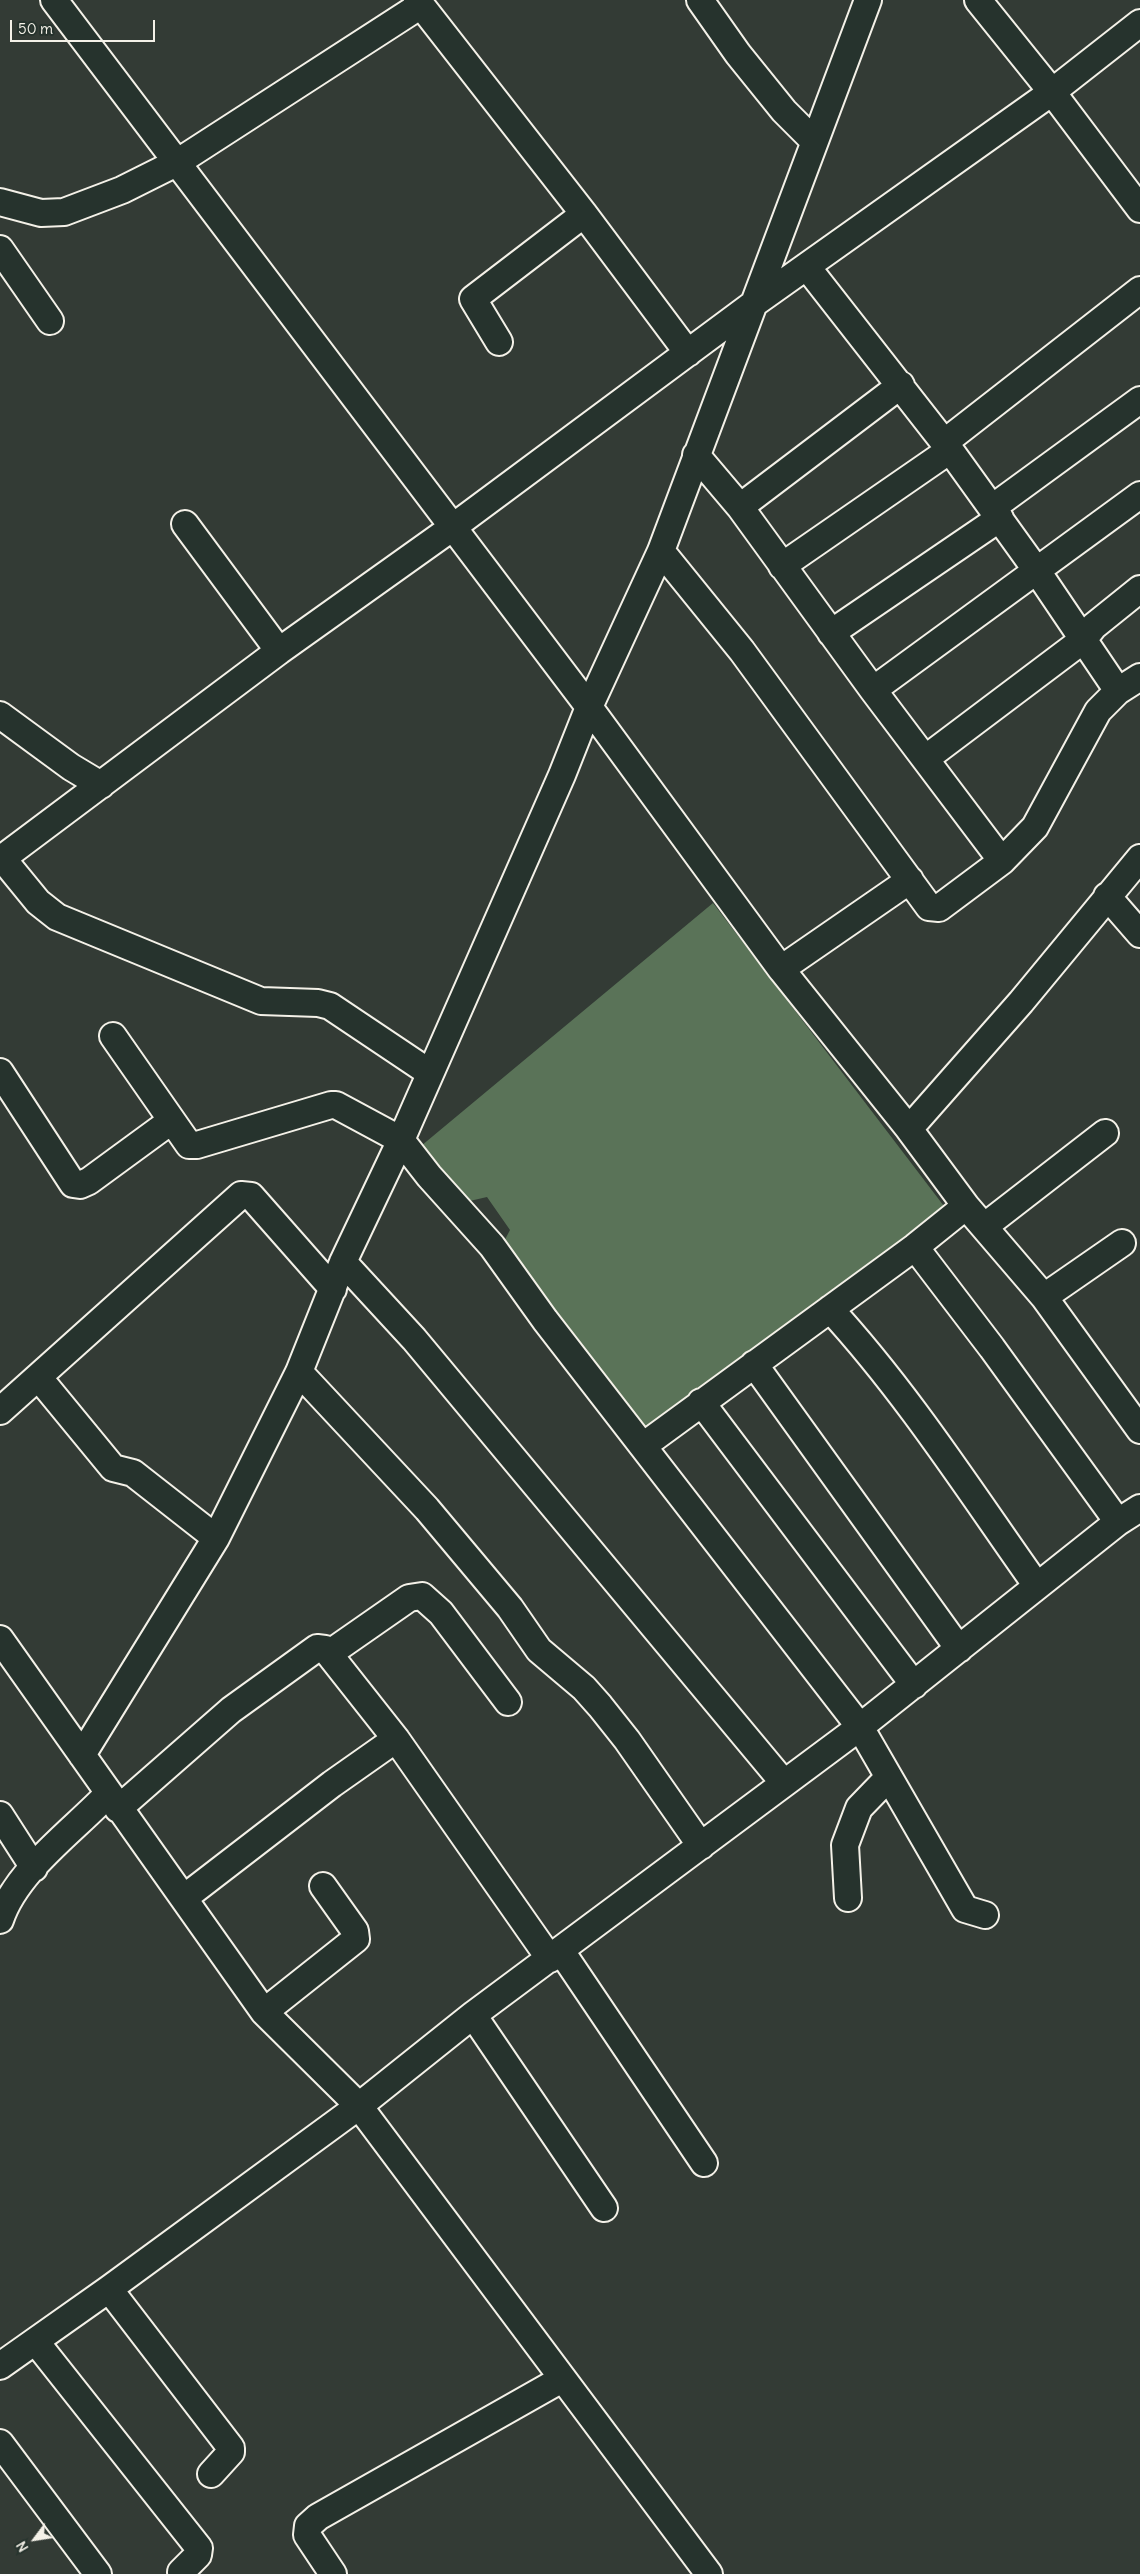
<!DOCTYPE html>
<style>
body{margin:0}
#map{position:relative;width:1140px;height:2574px;overflow:hidden;background:#333b35;font-family:Delius,sans-serif}
canvas{display:block}
.north{position:absolute;left:10px;top:2514px;width:50px;height:50px;-webkit-text-stroke:4px #26332d;paint-order:stroke;rotate:239deg;font-size:14px;font-weight:700;line-height:20px;text-align:center;color:#f4f1e8}
.north::after{content:'';display:block;margin:auto;width:18px;height:22px;background:#f4f1e8;clip-path:polygon(50% 0,100% 100%,50% 72%,0 100%)}
.scale{position:absolute;left:10px;top:20px;width:145px;height:22px;box-sizing:border-box;border:2px solid #f4f1e8;border-top:0;padding-left:6px;font-size:15px;line-height:18px;white-space:nowrap;color:#f4f1e8;-webkit-text-stroke:4px #26332d;paint-order:stroke}
</style>
<div id="map">
<canvas width="1140" height="2574"></canvas>
<div class="north">N</div>
<div class="scale">50 m</div>
</div>
<script>
const ctx = document.querySelector('canvas').getContext('2d');
ctx.lineJoin = 'round';
function paint(path, color) { ctx.fillStyle = color; ctx.fill(path, 'evenodd'); }
function strokePath(path, color, width, dash) { ctx.strokeStyle = color; ctx.lineWidth = width; ctx.lineCap = dash ? 'butt' : 'round'; ctx.setLineDash(dash || []); ctx.stroke(path); }
paint(new Path2D(`
 M713 903 950 1214 643 1438 500 1249 510 1230 487 1197 461 1203 421 1146Z`), '#5a7358');
const minor = new Path2D(`
 M54 0 589 707 781 969 909 1129 966 1206 1044 1297 1140 1430
 M417 0 584 214 688 353
 M700 0 738 54 784 111 814 141
 M978 0 1052 92 1140 209
 M0 202 41 213 64 212 122 190 178 162 421 5
 M0 249 50 321
 M807 267 950 450 1037 571 1118 691
 M499 342 473 299 584 214
 M945 442 1140 290
 M696 455 740 507 873 690 1002 861
 M740 507 901 385
 M992 508 1140 400
 M185 524 279 651
 M661 551 742 651 929 907 939 908 1002 861 1035 827 1098 711 1118 691 1140 677
 M782 566 950 450
 M831 633 1000 518
 M873 690 1140 495
 M0 715 71 767 101 785
 M925 759 1083 640 1094 626 1140 589
 M2 858 38 902 57 917 261 1001 318 1003 330 1006 430 1073
 M0 860 279 651 453 527 752 305 1052 92 1140 23
 M1107 896 1140 934
 M781 969 910 880
 M113 1036 189 1145H197L331 1105H336L401 1140 429 1176 492 1246 545 1320 860 1727 965 1909 985 1915
 M0 1072 73 1184 80 1185 89 1181 171 1121
 M909 1129 1021 1002 1140 858
 M985 1226 1105 1133
 M915 1247 992 1348 1118 1522
 M343 1262 414 1339 784 1783
 M1044 1297 1122 1243
 M830 1309C908 1394 971 1493 1037 1586
 M754 1364 959 1649
 M299 1372 427 1509 510 1608 539 1650 584 1688 600 1706 627 1740 701 1846
 M39 1378 113 1468 133 1473 216 1538
 M701 1402 914 1685
 M0 1411 241 1195 251 1196 333 1289
 M643 1446 915 1247 966 1206
 M0 1639 264 2012 359 2106 709 2574
 M330 1653 409 1598 422 1596 441 1613 508 1702
 M82 1755 216 1538 299 1372 343 1262 401 1140 562 775 589 707 661 551 868 0
 M118 1809 231 1710 317 1648 325 1649 396 1739 550 1959
 M0 1815 34 1868
 M184 1898 332 1784 396 1739
 M848 1898 845 1845 859 1808 888 1778
 M0 1920C16 1871 73 1831 108 1794
 M561 1951 704 2163
 M264 2012 356 1939 355 1931 323 1886
 M473 2015 604 2208
 M109 2289 231 2448V2452L211 2474
 M36 2342 199 2548 198 2555 181 2572
 M0 2366 109 2289 359 2106 473 2015 860 1727 1118 1522 1140 1508
 M0 2443 98 2574
 M333 2574 307 2535 308 2526 318 2517 562 2379`);
strokePath(minor, '#f4f1e8', 30);
strokePath(minor, '#26332d', 26);
</script>
